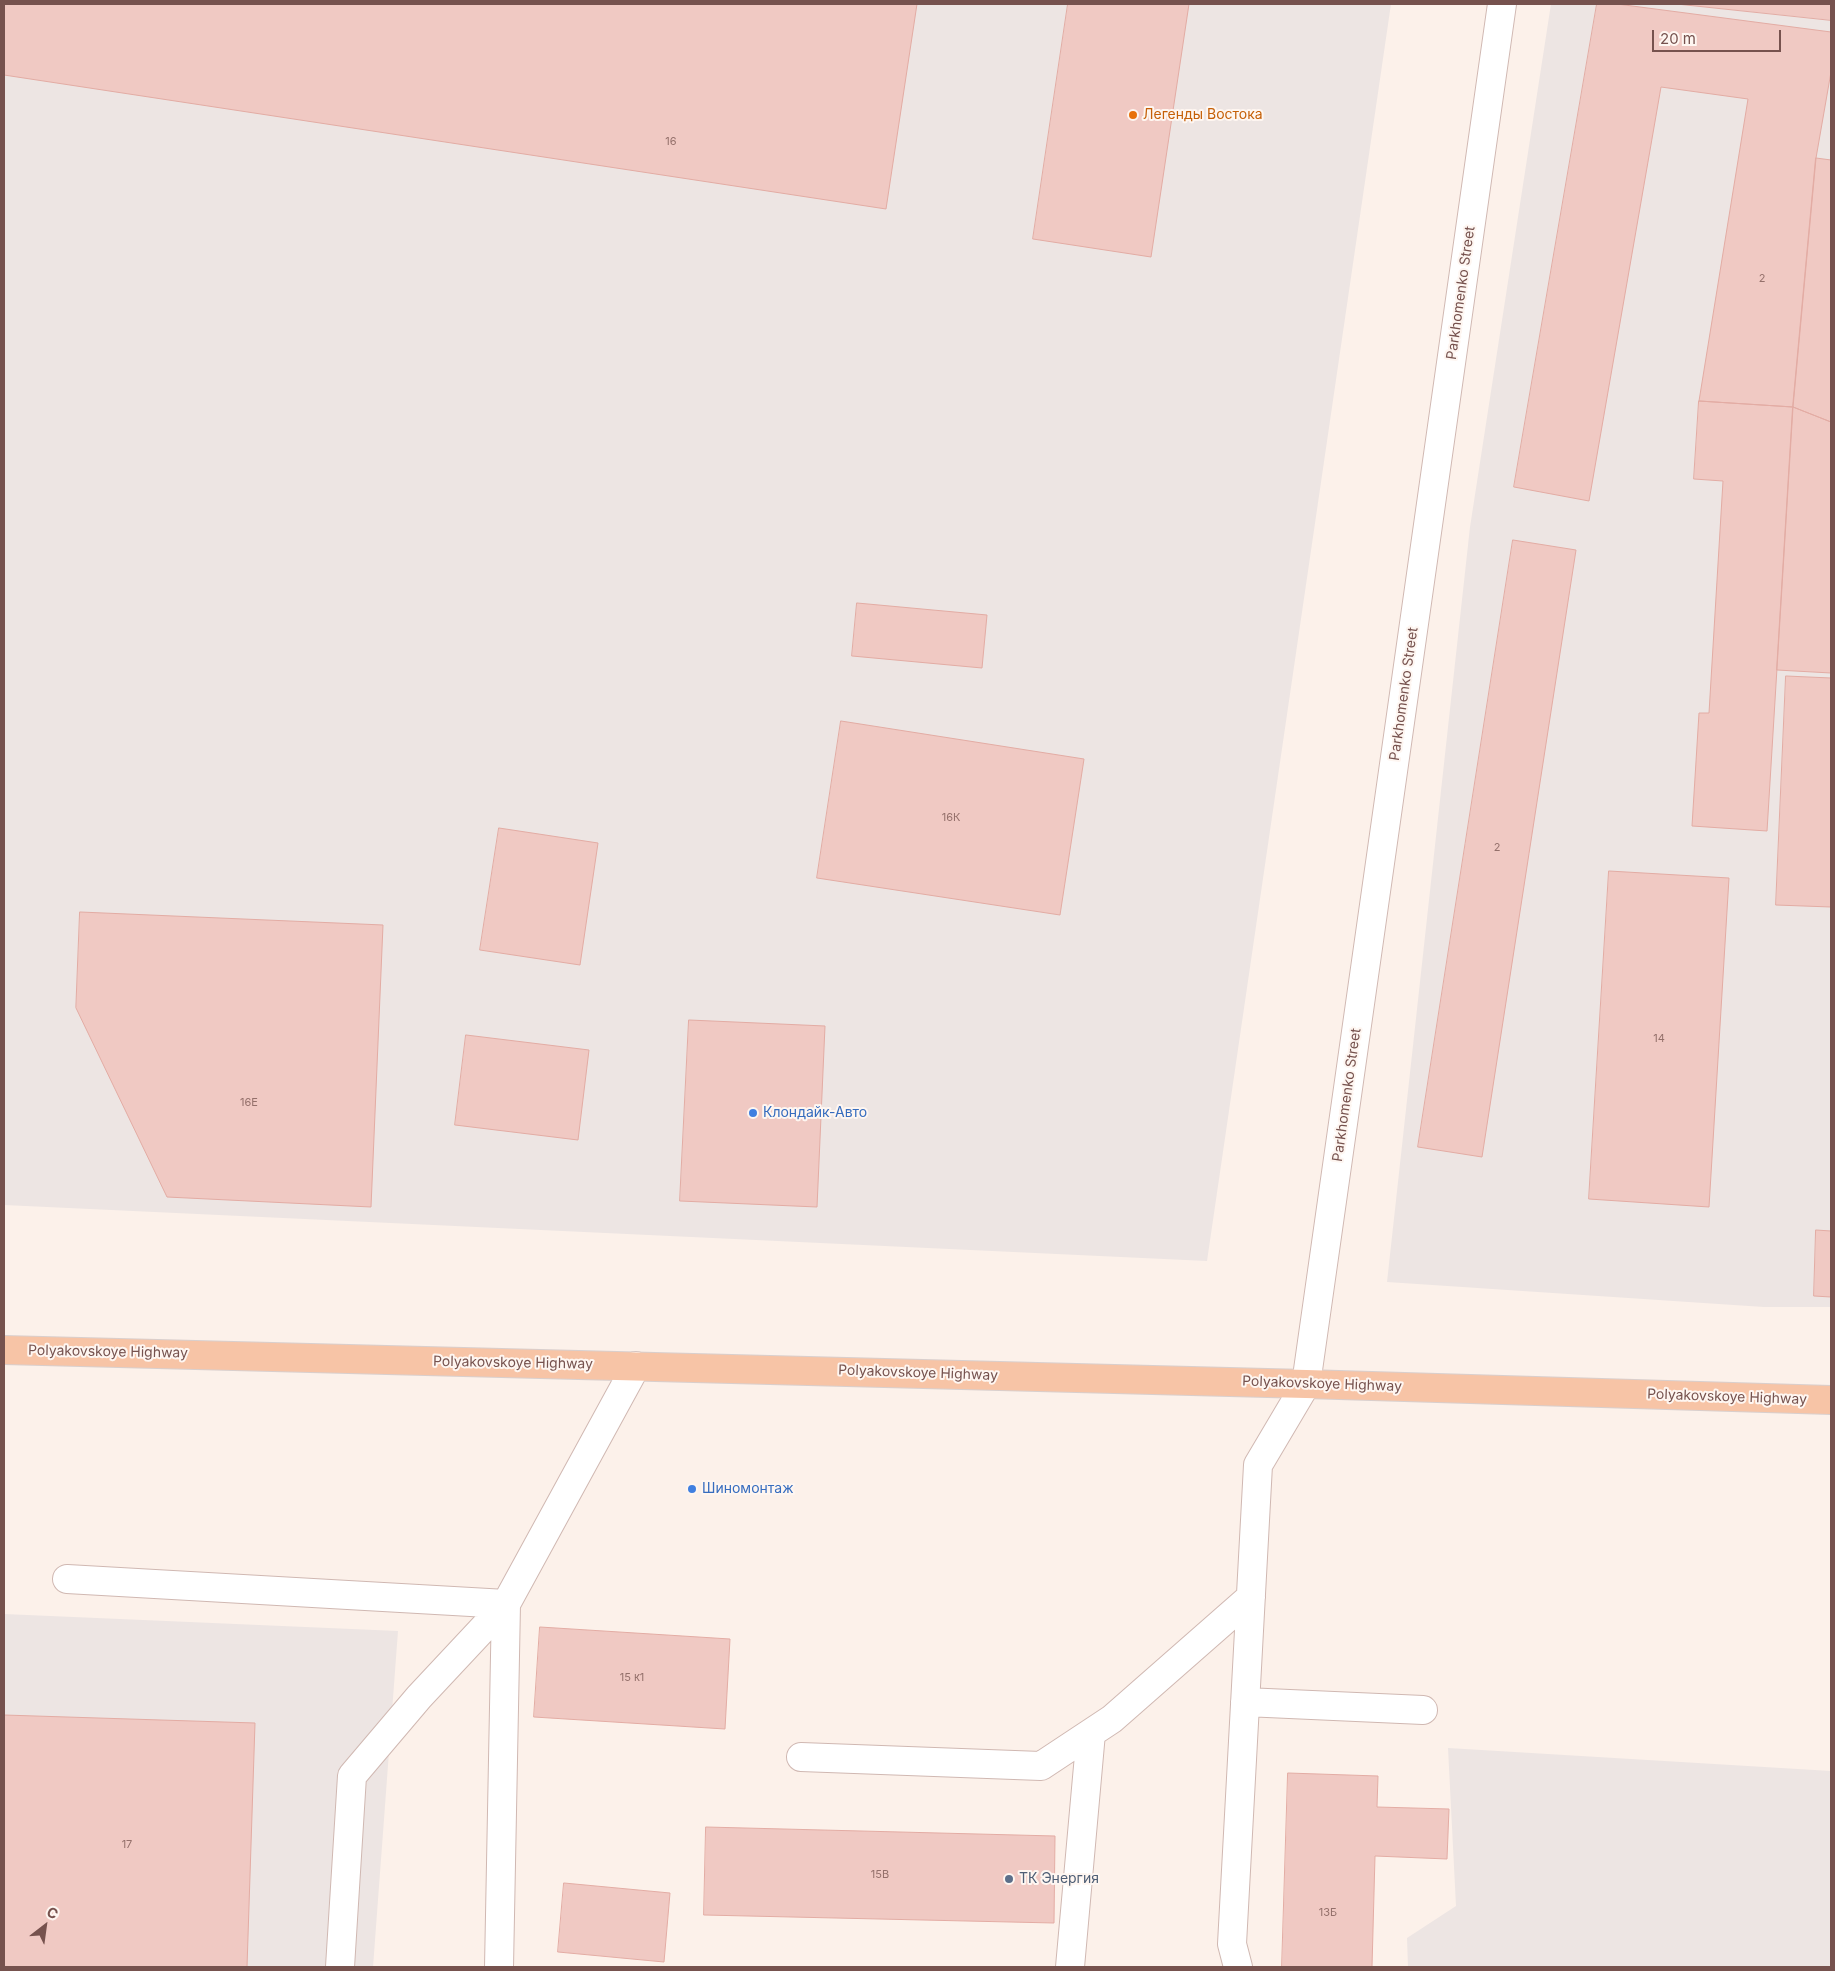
<!DOCTYPE html>
<meta charset="utf-8">
<style>
body{margin:0}
#map{position:relative;width:1835px;height:1971px;overflow:hidden;background:#fcf1ea;font-family:Inter,sans-serif}
canvas{display:block}
.frame{position:absolute;inset:0;border:5px solid #76524e;pointer-events:none}
.north{position:absolute;left:20px;top:1901px;width:50px;height:50px;-webkit-text-stroke:4px #fef6f1;paint-order:stroke;rotate:30deg;font-size:14px;font-weight:700;line-height:20px;text-align:center;color:#76524e}
.north::after{content:'';display:block;margin:auto;width:18px;height:22px;background:#76524e;clip-path:polygon(50% 0,100% 100%,50% 72%,0 100%)}
.scale{position:absolute;left:1652px;top:30px;width:129px;height:22px;box-sizing:border-box;border:2px solid #76524e;border-top:0;padding-left:6px;font-size:15px;line-height:18px;white-space:nowrap;color:#76524e;-webkit-text-stroke:4px #fef6f1;paint-order:stroke}
</style>
<div id="map">
<canvas width="1835" height="1971"></canvas>
<div class="frame"></div>
<div class="north">С</div>
<div class="scale">20 m</div>
</div>
<script>
const ctx = document.querySelector('canvas').getContext('2d');
ctx.lineJoin = 'round';
function paint(path, color) { ctx.fillStyle = color; ctx.fill(path, 'evenodd'); }
function strokePath(path, color, width, dash) { ctx.strokeStyle = color; ctx.lineWidth = width; ctx.lineCap = dash ? 'butt' : 'round'; ctx.setLineDash(dash || []); ctx.stroke(path); }
function drawText(font, color, halo, rows, align = 'center') {
  ctx.font = font + ' Inter,sans-serif'; ctx.lineWidth = 4; ctx.setLineDash([]); ctx.textBaseline = 'middle'; ctx.strokeStyle = halo; ctx.fillStyle = color; for (const [text, x, y, turn = 0] of rows) {
    ctx.save(); ctx.translate(x, y); ctx.rotate((+turn || 0) * Math.PI / 180); ctx.textAlign = isNaN(turn) ? turn : align; if (halo) ctx.strokeText(text, 0, 0); ctx.fillText(text, 0, 0); ctx.restore();
  }
}
paint(new Path2D(`
 M4 4H1391L1207 1261 4 1205Z
 M1551 4H1831V1307H1764L1387 1282 1470 527Z
 M4 1614 398 1631 373 1967H4Z
 M1448 1748 1831 1771V1967H1408L1407 1938 1456 1906Z`), '#ede5e3');
const building = new Path2D(`
 M4 4H917L886 209 4 75Z
 M1068 4H1189L1151 257 1033 239Z
 M1597 4H1617L1831 32V72L1816 158 1793 407 1699 401 1748 99 1661 87 1589 501 1514 487Z
 M1677 4H1831V20Z
 M1816 158 1831 160V422L1793 407Z
 M1699 401 1793 407 1767 831 1692 826 1699 713H1709L1723 481 1694 479Z
 M1793 407 1831 422V673L1777 670Z
 M1513 540 1576 550 1482 1157 1418 1147Z
 M857 603 987 615 982 668 852 656Z
 M1786 676 1831 678V907L1776 905Z
 M841 721 1084 759 1060 915 817 878Z
 M499 828 598 843 580 965 480 950Z
 M1609 871 1729 878 1709 1207 1589 1199Z
 M80 912 383 925 371 1207 167 1197 76 1008Z
 M689 1020 825 1026 817 1207 680 1201Z
 M466 1035 589 1050 578 1140 455 1125Z
 M1816 1230 1831 1231V1297L1814 1296Z
 M540 1627 730 1639 725 1729 534 1717Z
 M4 1715 255 1723 247 1967H4Z
 M1288 1773 1378 1776 1377 1807 1449 1809 1447 1859 1375 1856 1372 1967H1282Z
 M706 1827 1055 1836 1054 1923 704 1915Z
 M564 1883 670 1893 664 1962 558 1952Z`);
paint(building, '#f0c9c3');
strokePath(building, '#e3aca4', 1);
const minor = new Path2D(`
 M67 1579 506 1604
 M1245 1702 1423 1710
 M801 1757 1041 1766 1112 1719 1251 1597
 M340 1967 352 1776 419 1697 506 1604
 M499 1967 506 1604 636 1366
 M1070 1967 1091 1733
 M1238 1967 1232 1944 1258 1465 1306 1384 1502 4`);
const major = new Path2D(`
 M4 1350 1306 1384 1831 1400`);
strokePath(minor, '#d0b8b2', 30);
strokePath(major, '#d9cfcd', 30);
strokePath(minor, '#fff', 28);
strokePath(major, '#f7c4a6', 28);
for (const [x, y, r, color] of [
 [1133,115,5,"#e8710a"],
 [753,1113,5,"#3f7fe0"],
 [692,1489,5,"#3f7fe0"],
 [1009,1879,5,"#5c6f8a"]
]) { const dot = new Path2D(); dot.arc(x, y, r, 0, 2 * Math.PI); ctx.fillStyle = color; ctx.fill(dot); strokePath(dot, '#fef6f1', 2); }
drawText('11px', '#94706b', null, [
 ["16",671,142],
 ["2",1762,279],
 ["16К",951,818],
 ["2",1497,848],
 ["14",1659,1039],
 ["16Е",249,1103],
 ["15 к1",632,1678],
 ["17",127,1845],
 ["15В",880,1875],
 ["13Б",1328,1913]
]);
drawText('14px', '#c56008', '#fef6f1', [
 ["Легенды Востока",1143,115]
], 'left');
drawText('14px', '#76524e', '#fef6f1', [
 ["Parkhomenko Street",1461,293,-82],
 ["Parkhomenko Street",1404,694,-82],
 ["Parkhomenko Street",1347,1095,-82],
 ["Polyakovskoye Highway",108,1352,1],
 ["Polyakovskoye Highway",513,1363,1],
 ["Polyakovskoye Highway",918,1373,2],
 ["Polyakovskoye Highway",1322,1384,2],
 ["Polyakovskoye Highway",1727,1397,2]
]);
drawText('14px', '#366cbe', '#fef6f1', [
 ["Клондайк-Авто",763,1113],
 ["Шиномонтаж",702,1489]
], 'left');
drawText('14px', '#4e5e75', '#fef6f1', [
 ["ТК Энергия",1019,1879]
], 'left');
</script>
